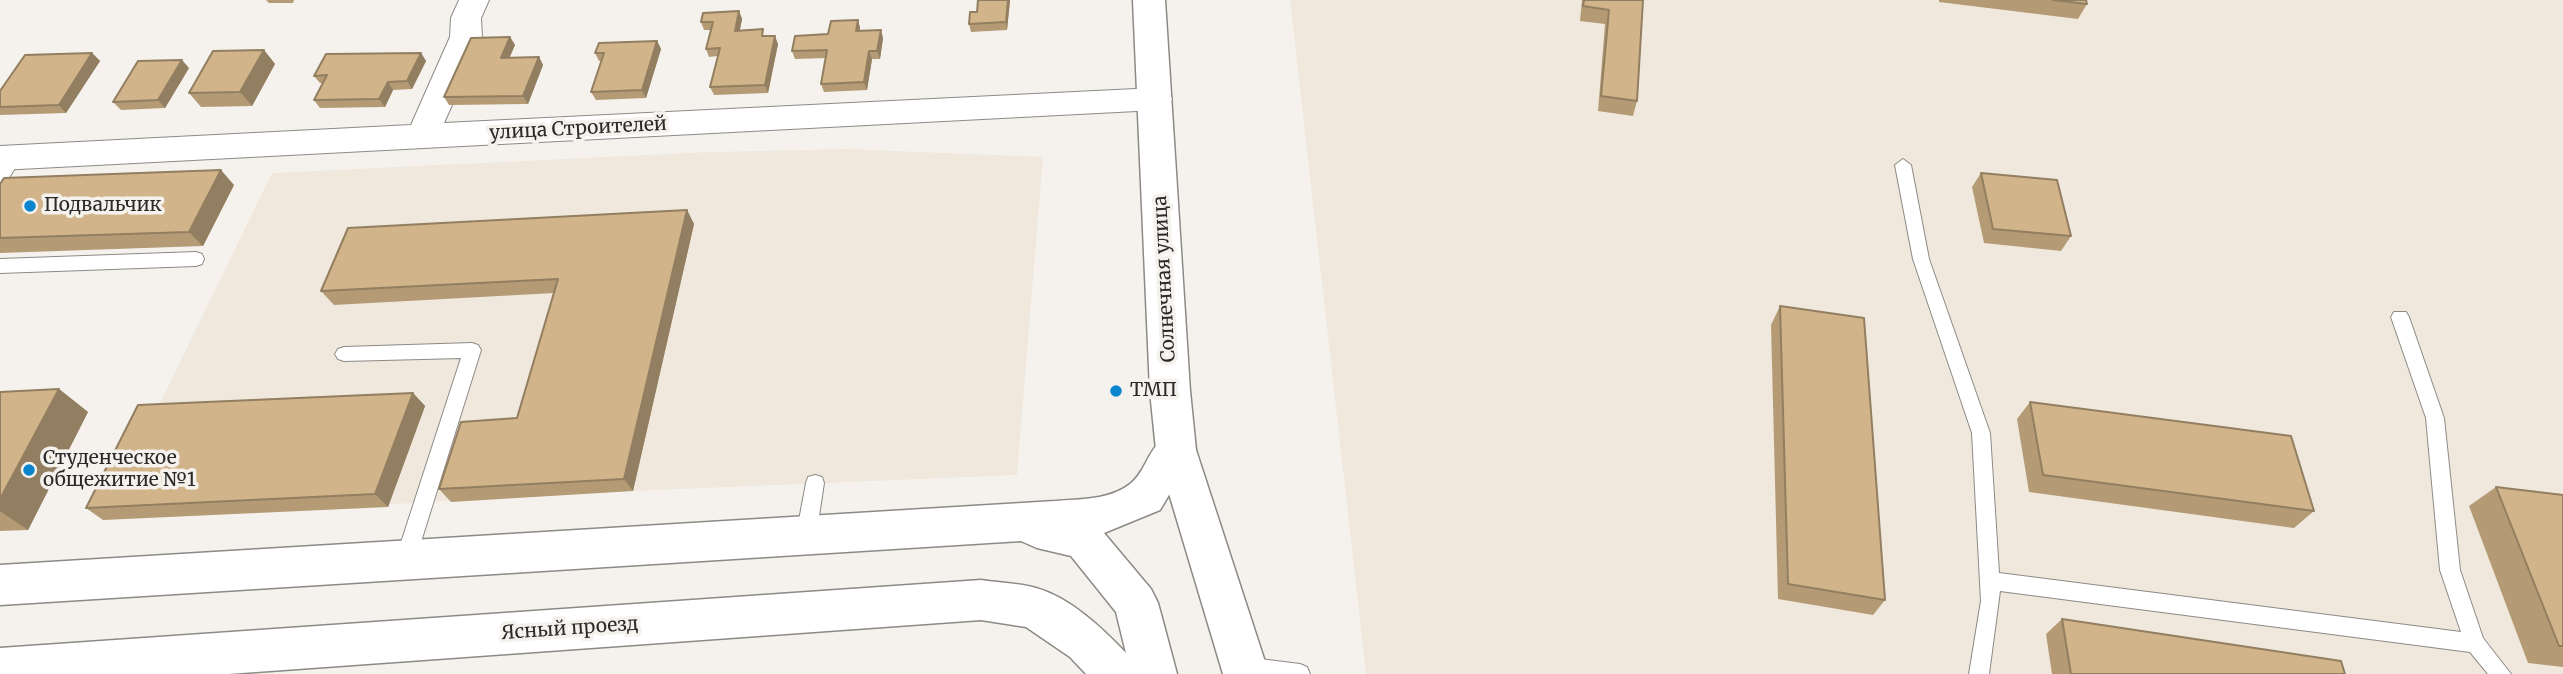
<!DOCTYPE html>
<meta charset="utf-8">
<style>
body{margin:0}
canvas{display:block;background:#f5f2ee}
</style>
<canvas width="2563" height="674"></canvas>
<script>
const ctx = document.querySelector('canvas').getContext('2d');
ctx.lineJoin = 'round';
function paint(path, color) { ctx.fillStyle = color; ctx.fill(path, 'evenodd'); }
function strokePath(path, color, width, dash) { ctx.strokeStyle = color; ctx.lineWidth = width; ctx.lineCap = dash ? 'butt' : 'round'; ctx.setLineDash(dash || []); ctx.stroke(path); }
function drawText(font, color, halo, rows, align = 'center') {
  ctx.font = font + ' Merriweather,serif'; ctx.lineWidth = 7; ctx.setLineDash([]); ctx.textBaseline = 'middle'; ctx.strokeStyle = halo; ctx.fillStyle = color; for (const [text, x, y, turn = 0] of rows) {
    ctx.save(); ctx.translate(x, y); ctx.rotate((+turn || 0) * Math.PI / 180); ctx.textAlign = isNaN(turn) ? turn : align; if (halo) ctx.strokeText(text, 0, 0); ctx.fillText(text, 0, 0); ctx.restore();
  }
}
paint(new Path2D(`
 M1290 0H2563V674H1366Z
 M847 149 1043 157 1017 475 633 491 103 520 272 173 709 152Z`), '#f0e8dd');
const service = new Path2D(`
 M13 152 21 158 6 183 0 185V166L7 154Z
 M1903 159 1911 165 1929 259 1990 433 1999 573 2461 632 2440 570 2426 418 2391 317 2394 312H2406L2409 317 2444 418 2460 570 2483 638 2511 674H2488L2470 652 2000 591 1989 674H1969L1981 601 1972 433 1913 259 1895 165Z
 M196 252 202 254 204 259 202 264 196 266 0 273V259Z
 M472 343 478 345 481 350 415 561 412 567 405 570 398 567 395 561 461 358 344 361 338 359 335 354 338 349 344 347Z
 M815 475 822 477 824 483 816 536 813 542 806 545 799 542 796 536 806 483 808 477Z
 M1244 657 1300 664 1307 667 1310 674H1237L1234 667 1237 660Z`);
const minor = new Path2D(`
 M459 0H489L481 18 482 37 444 123 1156 88 1167 91 1172 99 1167 107 1156 110 0 170V146L411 125 450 37 451 18Z`);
const tertiary = new Path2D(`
 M1176 433 1190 438 1196 450 1160 510 1104 533 1151 589 1158 603 1177 674H1086L1070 657 1026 627 981 620 228 674H0V648L981 580C999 583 1019 583 1036 588 1071 598 1102 628 1126 653L1116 612 1071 556 1037 548 1021 541 0 605V565L1055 501C1079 499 1110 500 1130 484 1150 468 1146 443 1176 433Z`);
const secondary = new Path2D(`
 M1133 0H1165L1190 391 1196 450 1269 674H1223L1156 450 1150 391Z`);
strokePath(service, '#8d8a86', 2);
strokePath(minor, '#8d8a86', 2);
strokePath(tertiary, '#8d8a86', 3);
strokePath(secondary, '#8d8a86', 3);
paint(service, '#fff');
paint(minor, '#fff');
paint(tertiary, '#fff');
paint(secondary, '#fff');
paint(new Path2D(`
 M266 0H294L293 3H269Z
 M978 0H1010L1007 30 971 32 969 24 977 12Z
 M1582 0H1643L1637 101 1633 116 1598 111 1605 24 1580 21Z
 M1939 0H2086L2087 4 2078 19 1939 2Z
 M739 11 742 19 740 30 766 36 778 44 768 93 714 95 710 87 718 56 709 57 706 49 711 30H704L701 22Z
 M858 20 860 28V31L883 38 880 59H872L867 90 824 92 821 84 826 58 795 59 792 51Z
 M510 37 515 45 509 57H539L543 65 528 104 449 105 444 97Z
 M657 41 661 49 646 98 596 100 591 92 602 61H599L595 53Z
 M264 50 275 64 252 106 201 107 189 93Z
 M92 53 100 61 66 113 0 115V91Z
 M421 53 426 61 412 89 393 90 385 107 320 108 314 100 323 83H320L314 76Z
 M189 68 165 108 121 110 113 102Z
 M1981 173 2071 236 2061 251 1984 243 1972 187Z
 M0 184 234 185 203 246 0 253Z
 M687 210 694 224 633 491 451 502 439 489 517 418 554 293 334 305 321 291Z
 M1780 306 1885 600 1873 615 1778 599 1771 325Z
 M59 389 88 412 28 530 0 531V392Z
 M413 393 425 406 388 507 103 520 86 508Z
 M2030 402 2314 511 2294 528 2029 492 2017 419Z
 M2496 487 2563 495V667L2528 663 2469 506Z
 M2062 619 2345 674H2052L2046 634Z`), '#b49b76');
paint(new Path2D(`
 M1008 0H1010L1007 30 1006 22Z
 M739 11 742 19 738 39 735 31Z
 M858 20 860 28 858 39 856 31Z
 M881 30 883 38 880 59 877 51Z
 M775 36 778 44 768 93 765 85Z
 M510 37 515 45 506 66 501 58Z
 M657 41 661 49 646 98 642 90Z
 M264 50 275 64 252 106 240 92Z
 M869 51 872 59 867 90 864 82Z
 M92 53 100 61 66 113 59 105Z
 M421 53 426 61 412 89 407 81Z
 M539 57 543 65 528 104 523 96Z
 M182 60 189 68 165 108 158 100Z
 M388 82 393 90 385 107 379 99Z
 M221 170 234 185 203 246 189 232Z
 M687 210 694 224 633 491 624 479Z
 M59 389 88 412 28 530 0 511V499Z
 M413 393 425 406 388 507 375 494Z`), '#927e60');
const building = new Path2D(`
 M978 0H1008L1006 22 969 24 970 12H977Z
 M1584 0H1643L1637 101 1601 96 1609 10 1583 6Z
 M2053 0H2086L2087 4Z
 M739 11 735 31 763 29 762 36H775L765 85 710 87 720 48 706 49 713 22H701L703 13Z
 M858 20 856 31 881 30 877 51H869L864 82 821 84 827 50 792 51 795 36 828 34 831 21Z
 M510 37 501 58 539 57 523 96 444 97 471 38Z
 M657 41 642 90 591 92 604 53H595L599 43Z
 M264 50 240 92 189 93 213 51Z
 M92 53 59 105 0 107V91L25 55Z
 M421 53 407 81 388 82 379 99 314 100 327 75 314 76 326 54Z
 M182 60 158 100 113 102 138 61Z
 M221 170 189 232 0 238V184L4 178Z
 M1981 173 2057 180 2071 236 1993 229Z
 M687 210 624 479 439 489 461 422 517 418 558 279 321 291 348 228Z
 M1780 306 1864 318 1885 600 1788 584Z
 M59 389 0 499V392Z
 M413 393 375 494 86 508 138 405Z
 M2030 402 2291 436 2314 511 2043 475Z
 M2496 487 2563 495V646H2559Z
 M2062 619 2341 661 2345 674H2071Z`);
paint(building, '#d1b489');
strokePath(building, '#927e60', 2);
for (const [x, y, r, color] of [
 [30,206,7,"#0b85cd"],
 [1116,391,7,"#0b85cd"],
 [29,470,7,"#0b85cd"]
]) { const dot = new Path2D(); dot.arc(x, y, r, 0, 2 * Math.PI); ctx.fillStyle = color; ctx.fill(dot); strokePath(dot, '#f5f2ee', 2.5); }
drawText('19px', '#2b2a28', '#f5f2ee', [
 ["улица Строителей",578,129,-3],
 ["Солнечная улица",1165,279,-93],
 ["Ясный проезд",570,629,-4]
]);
drawText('19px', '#2b2a28', '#f5f2ee', [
 ["Подвальчик",44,206],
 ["ТМП",1130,391],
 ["Студенческое",43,459],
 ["общежитие №1",43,481]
], 'left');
</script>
